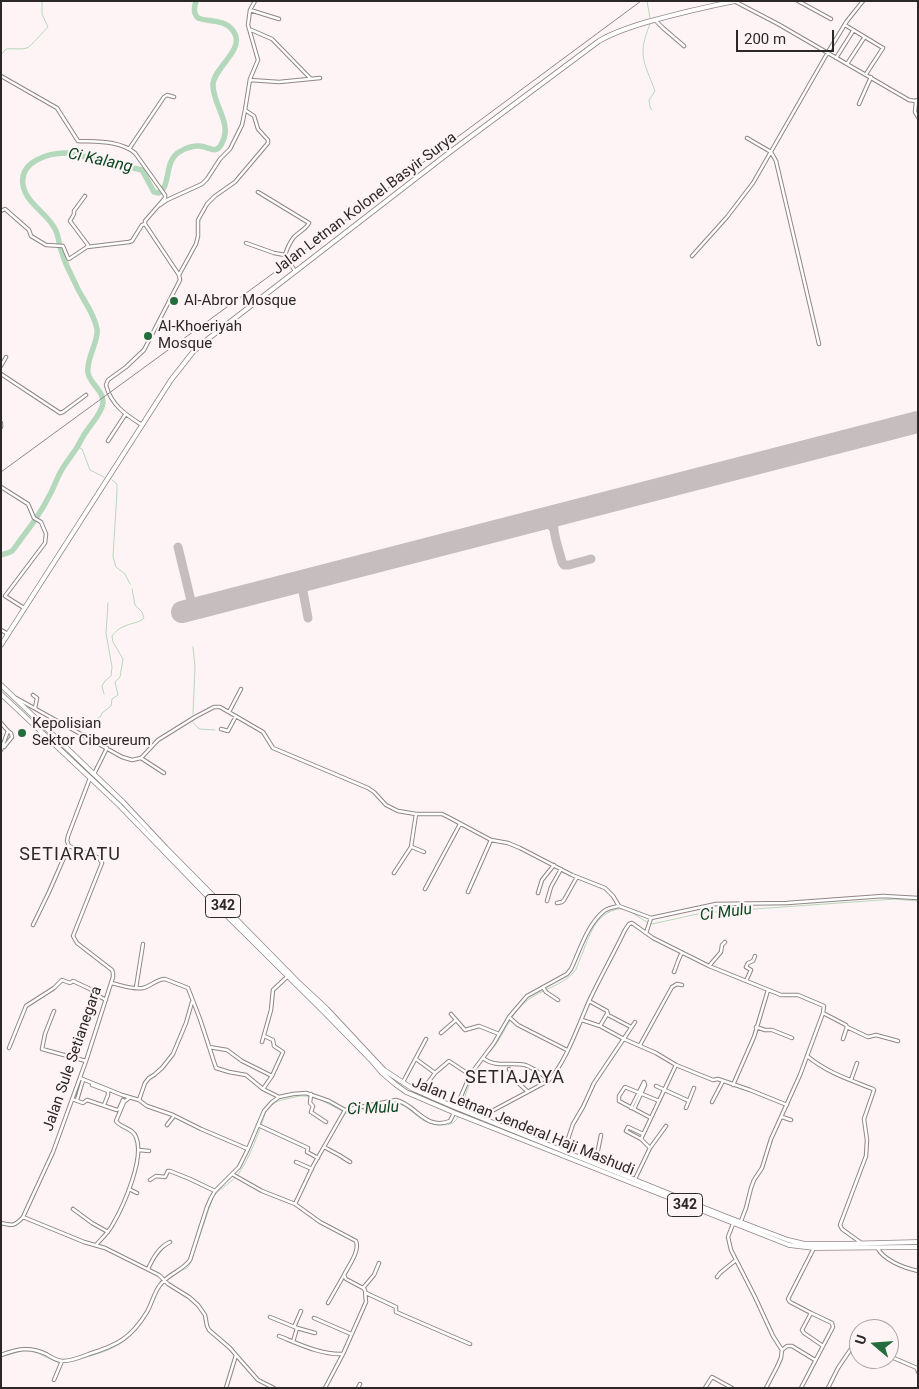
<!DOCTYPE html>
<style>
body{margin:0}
#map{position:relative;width:919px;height:1389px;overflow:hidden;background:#fef4f5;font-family:Roboto,sans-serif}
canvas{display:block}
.frame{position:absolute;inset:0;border:2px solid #2c2828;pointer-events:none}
.north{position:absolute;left:849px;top:1319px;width:50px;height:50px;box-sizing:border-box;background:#fef4f5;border:1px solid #aaa2a3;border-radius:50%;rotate:288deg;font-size:14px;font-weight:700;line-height:20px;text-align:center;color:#2c2828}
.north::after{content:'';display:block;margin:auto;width:18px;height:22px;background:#226d3b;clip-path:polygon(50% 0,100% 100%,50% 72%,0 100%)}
.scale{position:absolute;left:736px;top:30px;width:98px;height:22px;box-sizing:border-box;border:2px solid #2c2828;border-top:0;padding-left:6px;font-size:15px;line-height:18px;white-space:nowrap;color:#2c2828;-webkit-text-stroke:4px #fef4f5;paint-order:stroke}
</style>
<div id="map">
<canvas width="919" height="1389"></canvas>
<div class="frame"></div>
<div class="north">U</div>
<div class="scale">200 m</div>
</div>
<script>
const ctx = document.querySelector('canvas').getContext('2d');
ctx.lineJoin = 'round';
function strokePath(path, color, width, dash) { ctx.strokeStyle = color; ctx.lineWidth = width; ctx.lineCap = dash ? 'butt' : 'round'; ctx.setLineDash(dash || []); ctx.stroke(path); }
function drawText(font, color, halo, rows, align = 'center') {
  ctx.font = font + ' Roboto,sans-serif'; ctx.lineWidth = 4; ctx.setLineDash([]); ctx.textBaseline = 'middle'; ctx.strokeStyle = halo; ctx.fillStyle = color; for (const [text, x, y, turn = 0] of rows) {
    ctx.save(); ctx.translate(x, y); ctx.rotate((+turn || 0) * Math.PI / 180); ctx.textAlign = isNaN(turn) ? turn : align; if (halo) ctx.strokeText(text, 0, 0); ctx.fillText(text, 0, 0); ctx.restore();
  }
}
strokePath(new Path2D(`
 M647 1 650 18
 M650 24C637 56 644 61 655 91L649 100 650 107 652 110
 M1 55 6 49C13 48 21 50 27 48 31 46 44 31 48 27L42 14V1
 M78 447 82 449 90 470 104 477
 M112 480 117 484V491L113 557 116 567 125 574 130 584
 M193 647 195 667 193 714
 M104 694 102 686 105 681 111 676 112 667 106 633 108 603
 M192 721 199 729 215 730
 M97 723 98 718 101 716 102 713 111 706 112 699 118 695 115 682 120 677 123 659 113 642 112 636C116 631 119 628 125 626 131 623 139 623 144 618L142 612 135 605 132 589
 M459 1113C464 1100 468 1086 474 1073 479 1062 490 1053 497 1043 507 1027 513 1011 528 1000 542 989 562 986 574 972 577 969 578 963 580 959 588 940 593 917 614 910 628 905 639 920 652 924L702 913 727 911 895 899 918 901
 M174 1274 187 1268 190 1264 213 1197C221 1187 232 1183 239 1173 250 1158 260 1129 266 1111L270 1106 278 1101 299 1096H307L319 1099 346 1113 396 1103C413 1106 417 1125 442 1125 450 1125 454 1124 458 1117
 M156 1294 165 1281
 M33 1351 59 1363
 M1 1357 22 1351
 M83 1358C101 1353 119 1348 132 1334`), '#b4d8bb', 1);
strokePath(new Path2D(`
 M1 555C4 554 9 553 12 551 15 548 18 543 21 539 36 520 49 500 58 477 62 467 70 458 76 449 80 443 82 437 86 432 91 424 102 413 103 403 104 391 90 384 88 373 86 357 99 342 97 329 94 312 82 299 76 285 71 274 65 264 62 253 59 246 59 238 56 231 49 214 26 204 23 185 19 161 50 152 69 153L142 170 154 192 159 193C172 184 163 160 181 151 186 148 193 146 199 146 209 146 216 156 222 143 233 123 212 104 213 84 214 68 243 51 235 34 227 18 211 23 198 18 193 13 194 8 196 1`), '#b4d8bb', 5.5);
strokePath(new Path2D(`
 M562 514C559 516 556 519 554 523 552 532 560 553 562 562L564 565H569L591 559
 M539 520C547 521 549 523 554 529
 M178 547 193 609
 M301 581 308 618`), '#c6bebe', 9);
strokePath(new Path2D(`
 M182 612 918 422`), '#c6bebe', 22);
const street = new Path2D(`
 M734 1 778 24 909 100 915 101 918 100
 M798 1 831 19
 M250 10 279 19
 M655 20 663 28 684 46
 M845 25 883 48 866 74
 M249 29 272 39 311 79
 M836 58 853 31
 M847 64 864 38
 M1 76 57 108 78 141C96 142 119 140 135 153L165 195V198L145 221V224
 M250 80 279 82 320 78
 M916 101 915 112 918 117
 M859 104 871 77
 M747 138 771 152 776 161 819 344
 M129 149 164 97 167 95 174 97
 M258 192 309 223C306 229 299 232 294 237 290 242 287 249 285 255L295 271
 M85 196 74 211V214L70 221 88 245 87 247
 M160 205 167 200 202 184 207 179 220 159 230 149 242 125 245 110
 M1 211 5 209 29 230 31 236 46 245 63 246 68 258 69 259 87 247 129 242 132 241 142 225 145 224
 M246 243 274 253 285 255
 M692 256 727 217 753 183 828 52 847 21 863 1
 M179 275 196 244 198 236V220L207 204 215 196 235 182 268 143V140L258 129 254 116 245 110 250 79 258 60 248 25 250 10 255 1
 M1 366 6 357
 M1 374 60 413 63 412 86 395
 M1 423V427
 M142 425C126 415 111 405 106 385L108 380 126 367 144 350 180 280 179 275 145 224
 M108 441 125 415
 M1 487 28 504 34 518 41 522 46 534 45 543 5 596 24 608
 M1 630 8 634
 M33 695 37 698 35 708
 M16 698 122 757 132 760 141 758 158 740 195 717 214 707H220L263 732 273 748 368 788 374 792 386 805 398 811 416 814H442L450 818 491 840 508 843 520 848 572 875 605 888 613 896 619 906 651 918 716 904 787 903 883 896 918 898
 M229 712 241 689
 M1 723 8 731 1 750
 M221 729 228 731 236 716
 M4 747 12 737 11 733 8 731
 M141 758 164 773
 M94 774 107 748
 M412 847 424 852
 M394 873 411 847 416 814
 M425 889 460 824
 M468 892 491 840
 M538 893 542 880 554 865
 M547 901 551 887 561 869
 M557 903 562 902 564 900 577 877
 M33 925 49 892 69 846
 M646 933 651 918
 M709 966 721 952 722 945 725 942
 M674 972C677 965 678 959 682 953
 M746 981 751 970 746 967 748 963 753 961 755 956
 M111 983C121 985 134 990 143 988 151 986 157 979 165 979L188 988 200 1019 216 1068 229 1072 246 1075 263 1089 279 1097
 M543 987 546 992 558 1000
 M136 988 143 944
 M589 1001 607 1011 608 1015 631 1027
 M192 1002 186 1023 173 1054 162 1068 154 1075 149 1078 145 1083 139 1100 147 1106 173 1115 201 1129 248 1149
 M54 1011 45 1034 42 1049 86 1061
 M823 1013 846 1025 847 1027 843 1039
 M451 1014 465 1030 479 1026 499 1034
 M509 1017 518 1025 567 1050
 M582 1020 600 1026 624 1039 656 1053 676 1065 698 1074 713 1080 718 1079 750 1090 787 1105
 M600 1026 607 1014
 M756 1027 765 1030H772L792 1038
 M847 1027 868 1037 876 1035 898 1041
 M441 1033 456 1020
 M262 1042 271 1010 273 990 288 976
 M640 1045 672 987 677 984 682 985
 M209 1047 227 1050 242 1061 272 1076
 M9 1048 26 1006 54 988 62 980 70 983 73 981 90 989 97 995 106 1000
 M807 1056C828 1073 848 1079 873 1089L874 1090 864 1119 867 1140 866 1156 840 1225 842 1229 860 1242
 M483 1058C495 1068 511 1062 525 1065 534 1068 542 1075 549 1079
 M416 1059 435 1073 449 1061 470 1075
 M509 1069 513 1078 527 1091
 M80 1078 122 1095 139 1100
 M851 1080 857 1063
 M403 1082 426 1039
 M92 1085 108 1091V1095L104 1105
 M733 1085 754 1037 768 990
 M656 1086 689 1101
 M424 1088 435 1073
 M263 1089 272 1076 283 1052 274 1046 273 1040 264 1036
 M311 1094 310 1103 313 1106 311 1112 326 1122
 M72 1099 83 1103 87 1100 117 1110 119 1109 123 1100
 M77 1100 83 1080
 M712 1102 723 1081
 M456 1108 470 1075 494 1043 509 1017 527 996 567 974 571 969C580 950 587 925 604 911 608 908 614 907 619 906
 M631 1108 644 1082 645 1085 634 1109
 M686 1108 694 1088
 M782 1117 791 1120
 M651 1118 619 1101V1096L625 1087 659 1101
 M486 1119 492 1111 548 1081C565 1065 580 1021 590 999 601 976 614 953 625 930L629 924 632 923 653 938 709 966 781 995H798L824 1006 823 1013 800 1075 771 1139 762 1168 754 1180 751 1188 746 1208 741 1221
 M167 1125 174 1116
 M258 1125 308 1148 307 1152 318 1158
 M641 1139 676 1065
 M324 1147 339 1155 350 1162
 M650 1148 666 1126
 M139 1150 149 1151
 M564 1151 573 1124 583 1107 594 1083 635 1022
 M296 1162 312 1169
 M594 1162 597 1155 601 1135
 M232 1174 262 1191 295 1204 320 1222 356 1241C360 1251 349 1265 344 1275L346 1279 363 1288 365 1290 366 1302 343 1354 325 1388
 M635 1179 650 1148 641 1139 626 1131 628 1127 643 1134
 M150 1180 156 1176 165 1177 168 1171H170L190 1179 215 1191
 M129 1189 137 1193
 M295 1204 313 1166 345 1110
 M73 1209 92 1223 108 1232
 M23 1217 84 1242 105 1248 159 1275 168 1284 189 1297 198 1305 205 1315 207 1326 209 1330 230 1348 236 1355 226 1388
 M1 1223C13 1226 15 1226 23 1217L53 1152 86 1061 113 977V973L112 970 77 943 73 936 102 863 99 858 69 846 67 841 68 836 90 778
 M733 1224 728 1237 731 1250 755 1297 773 1336 782 1350 781 1358 777 1367 766 1388
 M96 1245C102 1238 109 1232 113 1224 124 1205 145 1157 136 1137 133 1128 121 1128 116 1121L124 1102 129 1098
 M877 1247C883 1260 904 1268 918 1271
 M814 1248 788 1299 790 1302 811 1313 802 1330 804 1333 823 1346
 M148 1269C153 1258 159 1247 170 1242
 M717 1277 720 1273 736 1260
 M363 1288 374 1275 379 1263
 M366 1293 396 1307V1312L470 1344
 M328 1303 344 1275
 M270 1317 297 1328
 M314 1318 351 1334
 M294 1327 301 1311
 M279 1336C299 1344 321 1355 343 1354
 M293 1342 297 1328 315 1333
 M782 1350 787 1346H792L815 1360
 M1 1355C17 1349 30 1346 46 1354 51 1357 57 1361 63 1361 72 1361 81 1357 89 1354 118 1345 131 1338 147 1312 152 1303 154 1293 160 1285 168 1274 182 1271 190 1260L207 1207 211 1198 215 1191 239 1167 248 1149 264 1111 272 1102 279 1097 293 1094 306 1093 329 1101 345 1110 396 1100C417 1105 425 1131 450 1121L454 1113
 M236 1355 258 1380 274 1388
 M889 1356 917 1368 918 1372
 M54 1380 62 1361
 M358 1388 360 1384
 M705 1388 712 1377 732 1388
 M801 1388 833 1327 832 1323 811 1313
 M828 1388 838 1368 859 1337`);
const primary = new Path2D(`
 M1 645 171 380 193 352 204 342 446 155 599 41C614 32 630 27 647 22 676 14 705 7 735 1
 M1 685 123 802 166 848 240 923 297 981 327 1009 384 1070 413 1089 452 1106 722 1215 788 1240 805 1244H840L918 1242
 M1 694 119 805 216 905 324 1012 371 1060 382 1073 395 1084 406 1092 455 1113 789 1245 814 1248 918 1247`);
strokePath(street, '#908686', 4.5);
strokePath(primary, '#908686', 5.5);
strokePath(street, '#fff', 2.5);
strokePath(primary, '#fff', 4);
strokePath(new Path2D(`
 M1 472 290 261 641 1`), '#8e8788', 1);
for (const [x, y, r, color] of [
 [174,301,5,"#226d3b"],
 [148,336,5,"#226d3b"],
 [22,733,5,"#226d3b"]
]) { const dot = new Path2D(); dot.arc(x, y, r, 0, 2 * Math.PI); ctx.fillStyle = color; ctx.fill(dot); strokePath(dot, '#fef4f5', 2); }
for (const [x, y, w] of [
 [223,906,35],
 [685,1205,35]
]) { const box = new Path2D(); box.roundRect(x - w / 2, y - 11.5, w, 23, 4); ctx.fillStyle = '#fef4f5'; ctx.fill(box); strokePath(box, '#2c2828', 1); }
drawText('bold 14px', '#2c2828', null, [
 ["342",223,906],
 ["342",685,1205]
]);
drawText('15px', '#2c2828', '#fef4f5', [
 ["Jalan Letnan Kolonel Basyir Surya",365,204,-37],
 ["Jalan Sule Setianegara",73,1059,-71],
 ["Jalan Letnan Jenderal Haji Mashudi",523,1127,22]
]);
drawText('15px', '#2c2828', '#fef4f5', [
 ["Al-Abror Mosque",184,301],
 ["Al-Khoeriyah",158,327],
 ["Mosque",158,344],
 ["Kepolisian",32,724],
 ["Sektor Cibeureum",32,741]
], 'left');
drawText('italic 16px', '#0c4621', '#fef4f5', [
 ["Ci Kalang",100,161,12],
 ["Ci Mulu",726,913,-7],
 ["Ci Mulu",373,1109,-3]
]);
ctx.letterSpacing = '1px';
drawText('18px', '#2c2828', '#fef4f5', [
 ["SETIARATU",70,855],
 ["SETIAJAYA",515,1078]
]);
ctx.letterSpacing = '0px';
</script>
